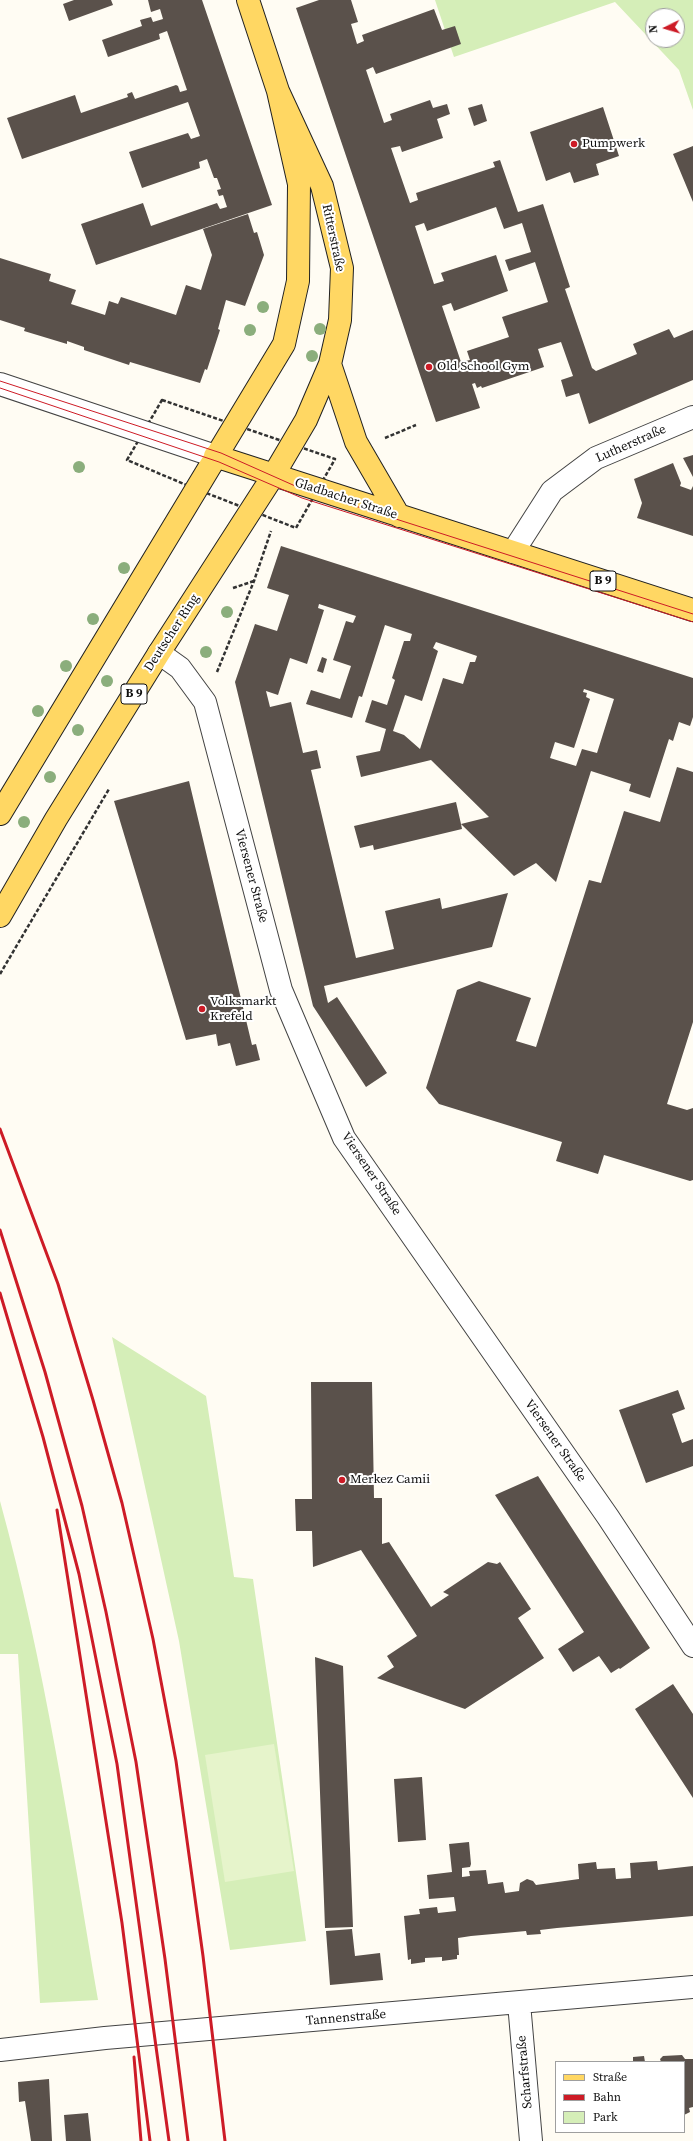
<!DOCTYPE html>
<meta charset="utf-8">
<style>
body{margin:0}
#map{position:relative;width:693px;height:2141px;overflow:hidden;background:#fffcf3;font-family:"Source Serif 4",serif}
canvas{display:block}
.legend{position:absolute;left:555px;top:2061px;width:130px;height:72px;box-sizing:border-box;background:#fff;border:1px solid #9f9f9f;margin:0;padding:5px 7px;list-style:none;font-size:12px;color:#101010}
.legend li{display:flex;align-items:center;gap:8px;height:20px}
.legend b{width:20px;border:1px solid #9f9f9f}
.north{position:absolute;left:645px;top:8px;width:40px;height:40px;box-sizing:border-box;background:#fff;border:1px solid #9f9f9f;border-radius:50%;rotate:265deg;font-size:11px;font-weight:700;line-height:16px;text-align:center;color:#101010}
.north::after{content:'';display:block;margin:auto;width:14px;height:18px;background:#cd1b26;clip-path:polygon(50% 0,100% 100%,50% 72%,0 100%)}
</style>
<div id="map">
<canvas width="693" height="2141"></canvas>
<ul class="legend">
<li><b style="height:5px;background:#ffd763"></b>Straße</li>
<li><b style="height:5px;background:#cd1b26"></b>Bahn</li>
<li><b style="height:11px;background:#d5eeb8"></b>Park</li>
</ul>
<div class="north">N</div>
</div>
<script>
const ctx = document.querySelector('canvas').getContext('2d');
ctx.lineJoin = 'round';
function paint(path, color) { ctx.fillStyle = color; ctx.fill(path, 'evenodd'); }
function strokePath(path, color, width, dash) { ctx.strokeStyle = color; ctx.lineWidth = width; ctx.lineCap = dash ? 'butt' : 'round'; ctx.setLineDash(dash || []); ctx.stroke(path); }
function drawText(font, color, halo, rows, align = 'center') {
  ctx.font = font + ' "Source Serif 4",serif'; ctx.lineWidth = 4; ctx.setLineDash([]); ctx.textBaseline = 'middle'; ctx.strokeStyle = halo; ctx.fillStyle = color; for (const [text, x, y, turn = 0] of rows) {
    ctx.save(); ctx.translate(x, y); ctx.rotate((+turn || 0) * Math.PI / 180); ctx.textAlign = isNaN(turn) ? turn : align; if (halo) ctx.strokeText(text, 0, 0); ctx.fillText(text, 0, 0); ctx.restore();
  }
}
paint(new Path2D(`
 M435 0H693V110L679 70 615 2 454 57ZM653 16H677V40H653Z
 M112 1337 206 1396 234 1577 253 1579 306 1941 230 1950 179 1641Z
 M0 1501C45 1664 70 1833 98 2000L40 2003 18 1654H0Z`), '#d5eeb8');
paint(new Path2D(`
 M274 1744 294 1871 225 1882 205 1755Z`), '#e6f4cb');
paint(new Path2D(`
 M74 0H111L113 5 69 21 63 4Z
 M148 0H202L272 205 96 265 81 224 143 203 151 226 217 203 220 209 227 207 223 195 219 196 217 190 221 189 217 178H214L207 159 199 162 200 168 142 188 129 152 188 133 191 139 200 136 188 102 22 159 7 118 75 95 81 113 128 97 127 94 132 92 135 99 176 85 178 86 180 92 187 90 167 31 159 34 160 39 108 57 102 40 142 26 140 20 151 17 153 22 163 19 160 9 151 12Z
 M319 0H351L358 22 351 24 357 44 364 41 362 35 434 9 442 30 455 26 461 44 376 74 373 67 366 70 384 123 392 120 390 114 430 100 433 108 447 104 450 114 437 119 443 138 402 152 400 146 391 148 410 203 418 200 416 193 495 167 493 162 500 160 518 212 543 204 570 287 565 289 592 368 596 371 637 354 633 344 669 329 674 338 693 330V380L589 424 579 393 566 397 561 380 573 376 561 342 538 349 544 367 482 388 481 386 477 388 475 383 472 384 480 408 436 422 296 8ZM496 207 504 229 522 223 531 252 505 260 509 271 535 262 548 302 502 317 509 337 467 351 470 360 461 362 442 306 451 303 454 311 508 291 496 255 441 273 444 281 434 284 415 226 424 223 427 231Z
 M482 104 487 121 474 126 468 108Z
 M603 107 619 156 596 164 599 175 574 183 570 172 546 181 530 132Z
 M693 146V202L673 154Z
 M248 214 254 233 257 232 264 255 245 306 226 300 218 329 220 330 207 370 205 369 200 383 130 362 129 365 84 350V347L67 341V344L24 331 25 328 0 320V258L51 274 49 281 76 290 71 304 105 315 109 301 118 304 121 297 176 315 186 285 201 290 212 255 203 229Z
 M693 455V477L683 458Z
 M673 463 681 483 680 486 691 490 693 486V536L637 518 642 503 634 479Z
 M281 546 693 678V717L690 726 679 722 673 741 669 739 650 798 629 791 631 784 591 771 556 882 536 863 514 876 461 824 462 829 374 850 373 845 360 848 354 826 456 802 461 824 489 817 431 760 361 777 356 756 380 751 386 729 365 722 372 700 387 705 395 680 392 678 404 641H410L412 634 385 625 362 697 359 696 352 718 306 704 311 690 340 699 351 666 333 660 346 621 353 623 356 616 319 604 318 608 324 610 307 664 290 658 278 695 266 691 270 707 291 702 303 753 317 750 321 768 311 770 356 958 394 949 385 911 440 898 442 909 508 893 492 947 324 986 328 1003 337 997 387 1073 366 1087 313 1006 235 682 255 624 277 631 289 595 267 588ZM436 642 477 656 475 662H470L463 684 443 678 420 749 404 735 393 731 405 695 422 701 438 651 433 648ZM584 689 614 699 597 753 582 749 576 766 550 758 555 742 574 748 590 699 586 697 587 693 583 692Z
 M322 657 327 659 323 673 317 671Z
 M677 767 693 772V1022L667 1104 687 1110 693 1108V1180L690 1181 604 1155 598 1174 556 1161 562 1142 439 1104 426 1088 457 990 479 981 531 998 516 1041 536 1047 589 880 601 883 624 811 660 822Z
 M189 781 252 1045 256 1044 260 1060 236 1066 230 1043 218 1046 216 1034 186 1040 114 801Z
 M311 1382H372L374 1498H382V1544L389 1542 431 1607 449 1595 443 1592 488 1562 497 1564 500 1562 531 1609 518 1618 544 1658 465 1709 377 1678 394 1667 387 1656 417 1636 361 1550 313 1567 312 1531H296L295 1499H312Z
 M678 1390 685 1409 672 1414 682 1443 693 1439V1466L646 1483 619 1410Z
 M538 1476 650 1648 620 1669 619 1668 611 1673 599 1656 573 1672 558 1649 584 1632 495 1495Z
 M315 1657 343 1666 353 1927 325 1928Z
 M673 1684 693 1714V1798L635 1709Z
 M422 1777 426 1840 398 1842 394 1779Z
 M469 1842 471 1864 470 1867 462 1868V1877L470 1876 469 1871 486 1870 488 1884 503 1882 505 1893 519 1891 520 1883 527 1879 533 1881 536 1885 579 1879 578 1864 596 1862 597 1869 615 1868 616 1879 631 1878 630 1863 657 1861 658 1870 693 1866V1916L557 1928 540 1930 541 1934 527 1935 526 1931 471 1936 458 1938 459 1955H457V1959L442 1961V1957L425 1958V1962L411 1964V1959L408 1960 404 1916 420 1914 419 1909 437 1907 438 1913 456 1911 454 1897 429 1899 427 1875 452 1872 449 1844Z
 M352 1929 355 1956 380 1953 383 1980 330 1985 326 1931Z
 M682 2055 685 2059H693V2107L689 2108 690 2112 684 2115V2062H661L660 2059 663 2056Z
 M644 2056 645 2062H633V2057Z
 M49 2079 52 2141H31L25 2101 19 2102 18 2082Z
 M88 2113 91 2141H66L64 2115Z`), '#5a514b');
const minor = new Path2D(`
 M0 384 215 456
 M513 552 552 491 596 458 693 417
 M159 653 180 668 205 702 281 990 344 1138 608 1517 693 1646
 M519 2003 531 2141
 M0 2050 105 2038 693 1987`);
const major = new Path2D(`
 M330 364 356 442 399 516
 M215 456 693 610
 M0 814 284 344 298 281 299 184 278 91 248 0
 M0 916 56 819 159 653 273 476 306 420 330 364 340 320 342 268 322 186 278 91`);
strokePath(minor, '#434343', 24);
strokePath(major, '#212121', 24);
strokePath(new Path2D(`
 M162 400 335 459 296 528 196 489 127 460Z
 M385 438 416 425
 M233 588 254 581
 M217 672 254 581 271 531
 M0 974 109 789`), '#323232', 2.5, [4, 2]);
strokePath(minor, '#fff', 22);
strokePath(major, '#ffd763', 22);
strokePath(new Path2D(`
 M0 381 221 453 302 489 693 614
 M0 388 219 462 302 498 693 622`), '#cd1b26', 1);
strokePath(new Path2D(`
 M0 1129 58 1284 93 1400 122 1503 153 1639 176 1761 203 1956 225 2141
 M0 1230 45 1372 82 1506 106 1612 136 1762 165 1959 188 2141
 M0 1293 43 1437 79 1574 117 1764 169 2141
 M57 1510 122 1923 150 2141
 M134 2057 141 2141`), '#cd1b26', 3);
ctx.fillStyle = '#8bae7c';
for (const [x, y] of [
 [263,307],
 [320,329],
 [250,330],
 [312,356],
 [79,467],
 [124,568],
 [227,612],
 [93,619],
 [206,652],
 [66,666],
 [107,681],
 [38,711],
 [78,730],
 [50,777],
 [24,822]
]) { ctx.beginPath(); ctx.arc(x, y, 6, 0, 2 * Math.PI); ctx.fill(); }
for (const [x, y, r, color] of [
 [574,144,4,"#cd1b26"],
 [429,367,4,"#cd1b26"],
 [202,1009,4,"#cd1b26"],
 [342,1480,4,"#cd1b26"]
]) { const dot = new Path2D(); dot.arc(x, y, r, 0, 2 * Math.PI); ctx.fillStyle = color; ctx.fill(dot); strokePath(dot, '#fff', 1.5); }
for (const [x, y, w] of [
 [603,581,26],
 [134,694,26]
]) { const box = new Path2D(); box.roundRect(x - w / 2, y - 10, w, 20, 3); ctx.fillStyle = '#fff'; ctx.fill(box); strokePath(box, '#101010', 1); }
drawText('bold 12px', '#101010', null, [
 ["B 9",603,581],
 ["B 9",134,694]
]);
drawText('13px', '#101010', '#fff', [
 ["Pumpwerk",582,144],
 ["Old School Gym",437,367],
 ["Volksmarkt",210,1002],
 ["Krefeld",210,1017],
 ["Merkez Camii",350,1480]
], 'left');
drawText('13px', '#101010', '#fff', [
 ["Ritterstraße",333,238,78],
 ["Lutherstraße",631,444,-24],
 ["Gladbacher Straße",346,499,18],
 ["Deutscher Ring",172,633,-57],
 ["Viersener Straße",251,876,75],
 ["Viersener Straße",371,1174,56],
 ["Viersener Straße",555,1441,55],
 ["Tannenstraße",346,2018,-5],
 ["Scharfstraße",525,2072,-95]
]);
</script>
